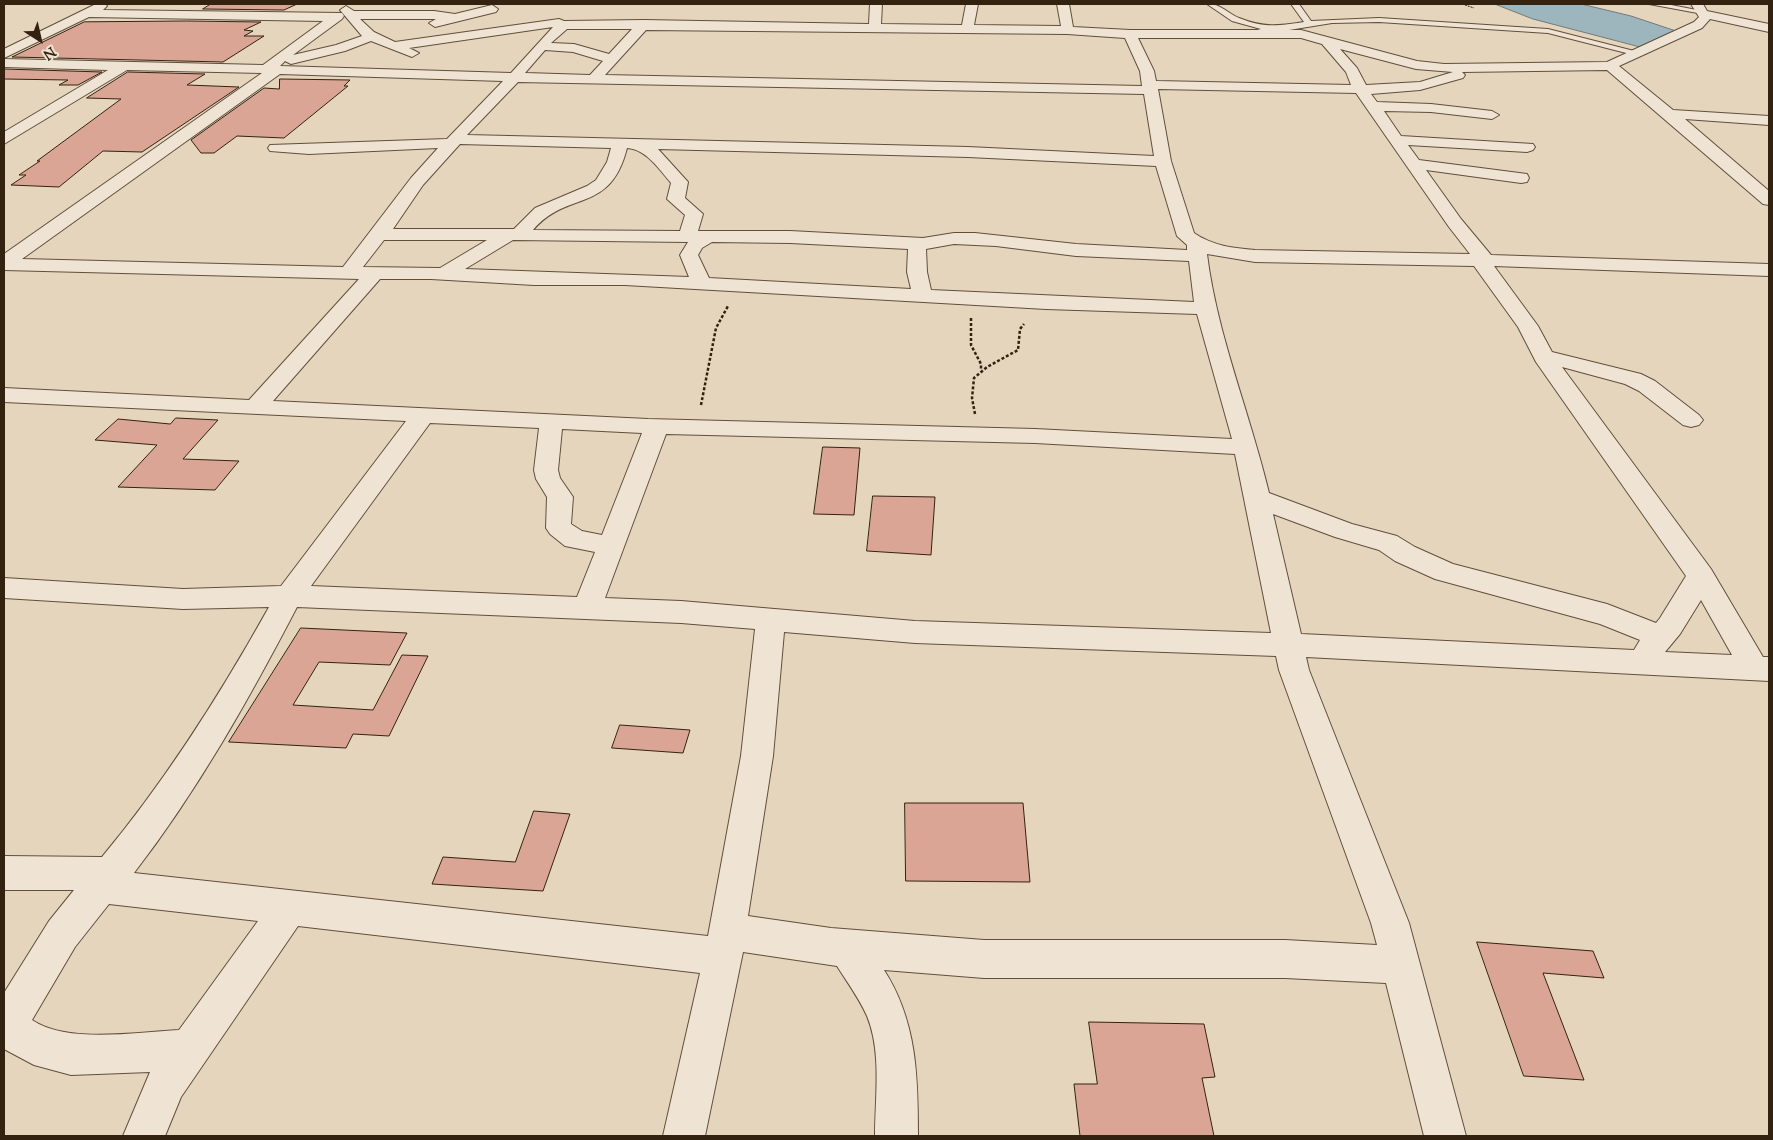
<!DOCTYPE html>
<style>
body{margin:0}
#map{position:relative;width:1773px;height:1140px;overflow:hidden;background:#e6d5bd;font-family:"Sorts Mill Goudy",serif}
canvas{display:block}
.frame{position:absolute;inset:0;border:5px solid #332210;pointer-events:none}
.north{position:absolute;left:15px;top:15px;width:50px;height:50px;-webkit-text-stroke:4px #efe4d4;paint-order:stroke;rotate:145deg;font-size:14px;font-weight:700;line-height:20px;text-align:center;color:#332210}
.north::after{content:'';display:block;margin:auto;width:18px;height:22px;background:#332210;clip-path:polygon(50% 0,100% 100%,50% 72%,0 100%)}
</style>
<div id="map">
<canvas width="1773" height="1140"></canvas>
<div class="frame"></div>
<div class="north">N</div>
</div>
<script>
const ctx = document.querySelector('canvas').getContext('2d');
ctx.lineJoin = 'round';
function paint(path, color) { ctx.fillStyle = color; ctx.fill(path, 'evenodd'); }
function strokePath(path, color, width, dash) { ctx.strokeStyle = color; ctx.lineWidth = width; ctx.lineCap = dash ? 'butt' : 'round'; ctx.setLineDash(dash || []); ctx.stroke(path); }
const water = new Path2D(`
 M1495 4H1581L1631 16 1679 32 1640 47 1533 19Z`);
paint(water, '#9db5bd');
strokePath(water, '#737a78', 1);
const building = new Path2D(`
 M211 4H297L284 10 203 9Z
 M187 21 261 22 244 30 253 31 244 36H264L223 62 12 57 84 22Z
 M4 69 102 72 78 85H59L68 80 4 79Z
 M128 72 205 74 187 85 239 87 142 152 103 151 59 187 11 185 26 175H19L40 161H37L121 99 87 98Z
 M280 79 350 80 344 86H348L284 138 237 136 214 153H201L191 140 264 88 279 89Z
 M176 418 218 420 183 459 239 461 215 490 118 487 157 445 95 440 118 419 170 424Z
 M823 447 860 448 854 515 814 514Z
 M873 496 935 497 931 555 867 551Z
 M301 628 407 633 390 665 319 662 293 705 373 710 402 655 428 656 389 736 353 734 346 748 229 742Z
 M620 725 690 730 683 753 612 748Z
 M905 803H1023L1030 882 906 881Z
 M534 811 570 814 543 891 432 884 443 857 515 862Z
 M1477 942 1593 951 1604 978 1543 973 1584 1080 1524 1076Z
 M1089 1022 1204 1024 1215 1077 1202 1078 1214 1136H1080L1074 1084H1097Z`);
paint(building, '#daa594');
strokePath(building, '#332210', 1);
const service = new Path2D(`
 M1207 4C1220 3 1227 13 1239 18 1264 28 1278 26 1304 22L1291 4H1299L1311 21 1379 18 1548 29 1642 53 1638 56 1548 33 1379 22 1332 23 1252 36H1249V32L1261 29 1232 21Z
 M1649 4H1666L1707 12 1703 14Z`);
const minor = new Path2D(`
 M96 4H105L107 6 103 10 342 13 344 16 342 19 293 55 336 45 362 36 340 10 346 6 354 11H434L455 14 492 5 498 9 496 12 435 27 429 23 436 19H360L374 32 395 42 559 19 564 21 644 20 869 24 870 4H882L881 24 962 25 966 4H978L974 25 1061 26 1057 4H1069L1073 27 1130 30H1301L1417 61 1444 64 1607 62 1694 22 1699 17 1691 4H1703L1707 11 1769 24V32L1710 19 1702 28 1619 66 1673 110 1769 116V125L1685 119 1769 191V205L1763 204 1607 70 1462 72 1465 75 1463 78 1420 90 1371 94 1377 102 1431 104 1492 111 1499 115 1492 119 1431 112 1384 111 1401 136 1533 144 1535 147 1533 150 1527 152 1408 145 1419 160 1527 174 1529 178 1527 182 1521 183 1426 170 1461 219 1491 255 1769 264V276L1494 266 1538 326 1552 352 1641 374 1655 381 1699 415 1703 420 1699 425 1691 427 1683 425 1639 391 1625 384 1562 367 1711 569 1763 657H1769V681L1306 657 1309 670 1409 923 1466 1136H1424L1386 983 1285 978H984L884 970C917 1021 918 1077 918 1136H875C875 1098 882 1052 867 1016 859 998 847 982 837 966L743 952 705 1136H663L700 973 298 926 181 1097 165 1136H123L150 1072 71 1075 34 1065 4 1049V993L49 921 74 890H4V856L102 857C166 780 220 695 269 607L183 609 4 598V578L183 589 281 586 406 421 4 402V388L249 400 359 279 4 270V254L262 73 127 70 4 144V132L108 70 4 67V59L263 65 323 21 89 17 4 58V49ZM553 27 511 73 280 66 285 61 291 64 345 51 371 41 412 57 419 53 409 48ZM567 29H632L609 54 574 44 551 43ZM646 30 1067 34 1125 38 1140 71 1142 86 605 75ZM1138 38H1301L1322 44 1346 72 1351 85 1156 81 1154 71ZM1340 49 1416 69 1453 72 1420 82 1366 85 1357 68ZM545 50 573 52 603 61 590 75 525 73ZM280 74 503 81 447 139 270 145 268 148 270 151 309 154 438 148 411 178 343 267 22 259ZM518 82 1144 94 1154 156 968 147 467 135ZM1158 89 1356 93 1449 227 1470 254 1255 250C1233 248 1213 246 1194 233L1171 161ZM460 144 611 148 607 162 596 180 587 186 535 208 514 229H393L423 185ZM627 148C646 149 659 169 671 183L667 199 685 215 680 231 533 230C568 189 610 215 627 148ZM658 149 968 157 1156 166 1177 236 1187 245V250L1076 244 975 233H954L923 238 790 231H698L703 214 685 198 688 182ZM384 240H487L440 268 363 267ZM513 240 688 242 680 255 689 277 465 269ZM712 242 790 243 908 249 907 272 911 289 709 278 698 255 702 248ZM954 244 996 246 1076 256 1189 261 1194 302 931 290 927 272 926 249ZM1207 254 1255 262 1474 266 1518 327 1536 362 1686 576 1660 618 1656 623 1607 604 1453 564 1415 547 1397 536 1352 524 1269 493C1250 413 1217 335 1207 254ZM380 279H431L534 285H625L1046 309 1197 314 1232 439 1035 429 648 419 273 401ZM430 423 539 428 534 470 536 479 547 497 546 528 550 534 565 546 595 552 577 597 311 586ZM562 429 642 433 602 535 582 531 571 524 573 497 560 478 558 470ZM666 434 1035 443 1235 454 1271 633 915 621 681 601 605 598ZM1273 514 1335 537 1379 550 1395 561 1435 579 1600 624 1640 640 1634 650 1301 634ZM1701 600 1732 655 1665 652 1680 634ZM297 607 681 623 755 629 741 756 708 936 134 873C198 790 249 699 297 607ZM784 632 915 643 1276 656 1279 670 1371 923 1377 945 1285 940H984L831 928 748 916 773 756ZM109 904 258 921 179 1030C136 1032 68 1044 32 1020L75 947Z`);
strokePath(service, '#604f3b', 2);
strokePath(minor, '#604f3b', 2);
strokePath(new Path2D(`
 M1462 4 1474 8`), '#332210', 1, [2, 1]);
strokePath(new Path2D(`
 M971 318V345L981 364V369
 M701 405 716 328 728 306
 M975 414 972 398 974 378 987 367 1018 350 1020 329 1024 324`), '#332210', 2.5, [3, 2]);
paint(service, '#efe4d4');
paint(minor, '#efe4d4');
</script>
